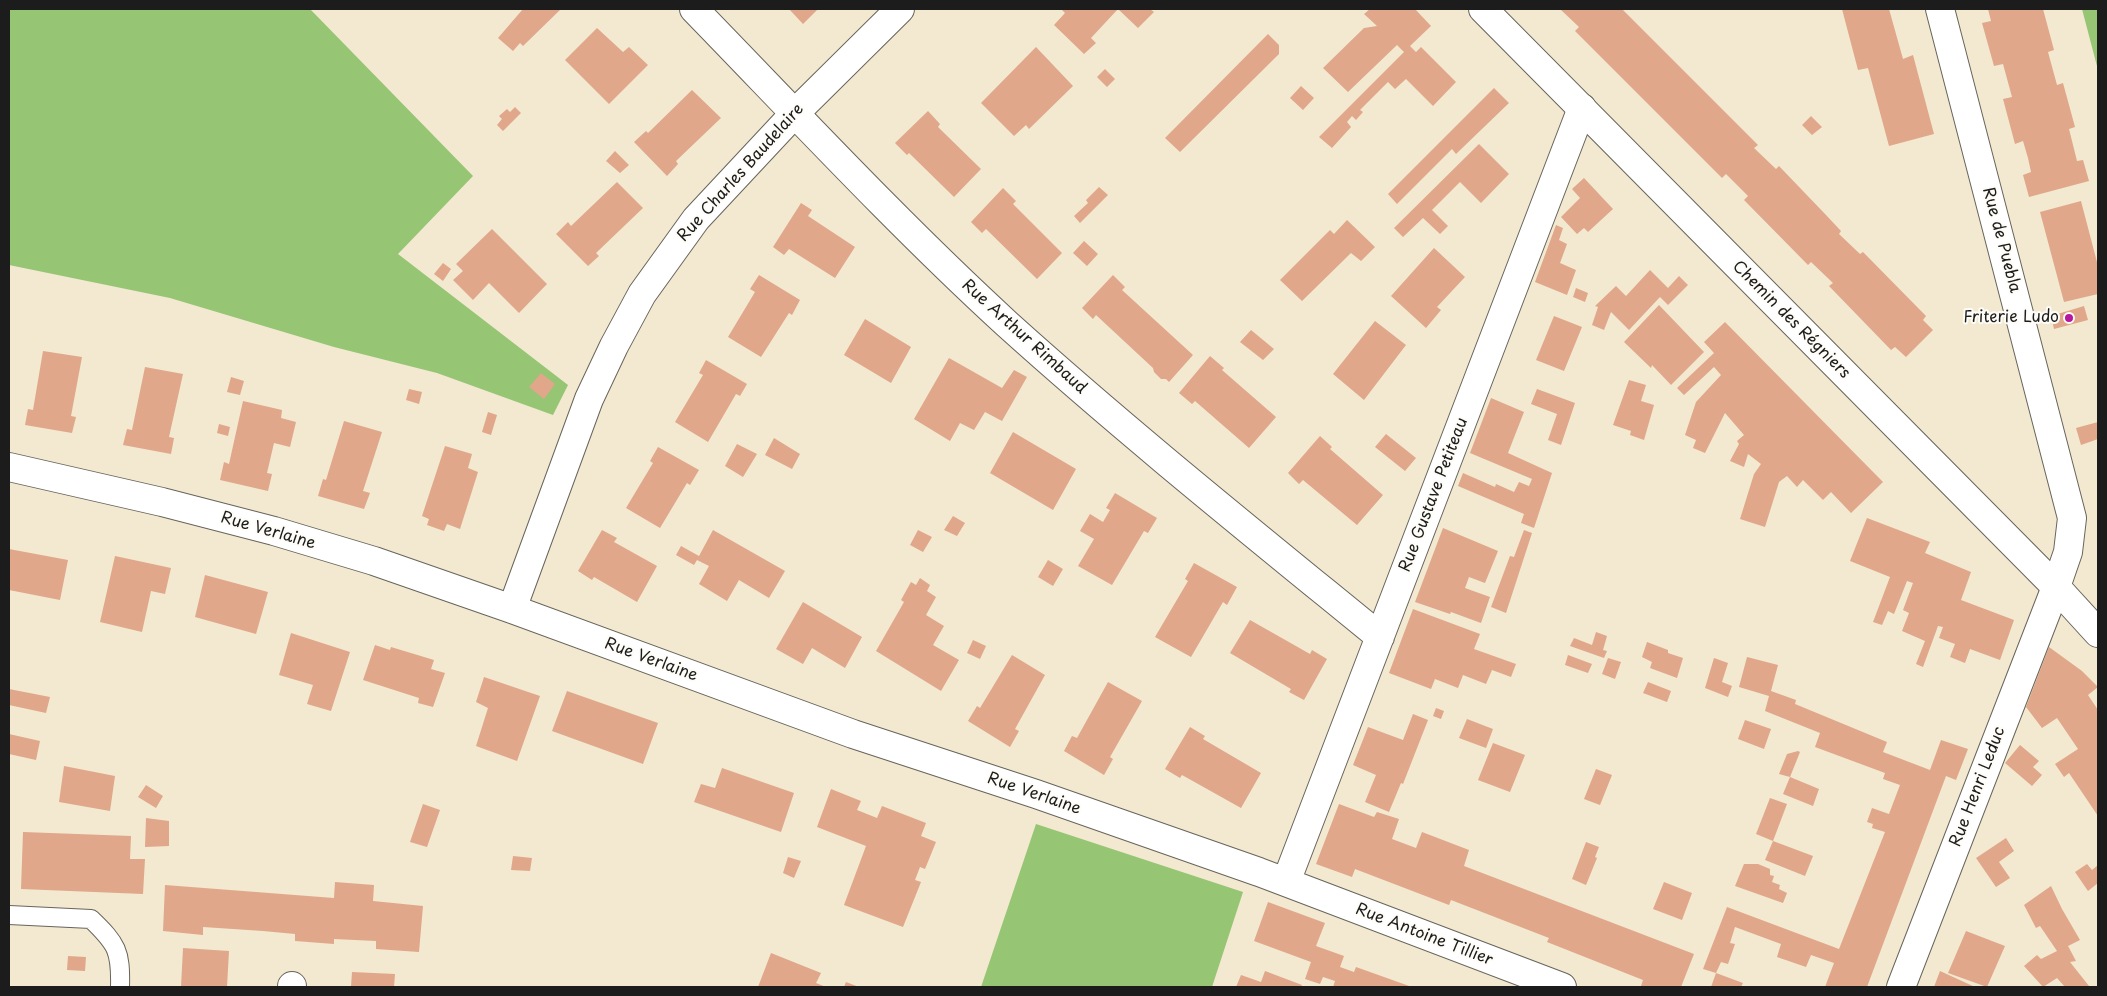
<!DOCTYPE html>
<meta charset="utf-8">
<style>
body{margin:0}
#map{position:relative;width:2107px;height:996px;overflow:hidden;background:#f2e9d0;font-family:"Playpen Sans",sans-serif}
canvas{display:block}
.frame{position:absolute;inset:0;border:10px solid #1c1c1c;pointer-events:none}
</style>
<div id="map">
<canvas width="2107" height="996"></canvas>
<div class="frame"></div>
</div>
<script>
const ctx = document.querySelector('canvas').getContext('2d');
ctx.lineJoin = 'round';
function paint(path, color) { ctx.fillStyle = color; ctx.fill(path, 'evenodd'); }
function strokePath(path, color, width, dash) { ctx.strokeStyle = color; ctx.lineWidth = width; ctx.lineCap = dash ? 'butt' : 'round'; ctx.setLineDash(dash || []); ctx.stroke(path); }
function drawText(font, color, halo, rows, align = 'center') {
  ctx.font = font + ' "Playpen Sans",sans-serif'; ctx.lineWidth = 4; ctx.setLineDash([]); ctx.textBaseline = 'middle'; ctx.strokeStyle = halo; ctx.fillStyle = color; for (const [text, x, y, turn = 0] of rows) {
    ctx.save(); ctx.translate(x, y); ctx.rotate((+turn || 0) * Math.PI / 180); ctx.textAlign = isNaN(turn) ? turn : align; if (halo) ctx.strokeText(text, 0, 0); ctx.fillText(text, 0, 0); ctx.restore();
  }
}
paint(new Path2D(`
 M9 9H310L473 176 398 254 568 385 553 415 437 373 334 347 170 298 9 265Z
 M2082 9H2098V70Z
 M1036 824 1243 892 1212 987H981Z`), '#96c574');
paint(new Path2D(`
 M523 9H561L523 46 520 43 513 51 498 38Z
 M789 9H818L803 24Z
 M1061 9H1150L1154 12 1138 28 1118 9 1091 38 1096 43 1084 54 1054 25 1065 13Z
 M1370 9H1415L1431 26 1410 46 1416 52 1421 47 1456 82 1433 106 1406 79 1395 89 1388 82 1360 110 1363 112 1356 120 1352 116 1347 122 1351 127 1332 148 1319 137 1404 52 1397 45 1348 92 1323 68 1364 28 1377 26 1364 14Z
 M1560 9H1622L1758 145 1754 148 1776 169 1779 166 1826 215 1841 231 1839 234 1860 254 1863 252 1926 316 1923 320 1933 330 1906 357 1895 347 1891 350 1829 286 1833 283 1811 262 1808 265 1744 200 1748 196 1726 174 1722 178 1575 31 1579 27Z
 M1842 9H1889L1903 59 1913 55 1934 134 1889 146 1868 68 1858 70Z
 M1988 9H2043L2054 50 2048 52 2057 85 2063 83 2075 127 2069 129 2077 161 2083 160 2089 181 2029 197 2023 175 2031 172 2028 158 2023 141 2015 144 2003 99 2012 97 2003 64 1994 66 1982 23 1991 21Z
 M597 28 623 52 629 47 648 65 609 104 565 60Z
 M1268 34 1279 45V54L1180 152 1165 138Z
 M1036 47 1073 86 1029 129 1026 125 1014 136 981 103Z
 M1105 69 1115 79 1107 87 1097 77Z
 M1301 86 1314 98 1303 110 1290 98Z
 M1494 88 1509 103 1456 154 1452 149 1397 204 1388 194Z
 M692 90 721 118 676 161 678 164 667 176 634 142 646 131 648 133Z
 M515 107 521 113 503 131 497 125 502 119 499 116 507 109 510 112Z
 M928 111 940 124 938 127 981 169 954 197 909 153 907 155 895 143Z
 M1811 116 1822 127 1812 135 1802 125Z
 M1479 144 1509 174 1481 203 1460 182 1432 210 1448 226 1440 234 1423 218 1403 237 1394 228Z
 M615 151 629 165 620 173 606 161Z
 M1584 178 1613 209 1588 232 1584 228 1577 234 1561 217 1580 198 1572 189Z
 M617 182 643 208 596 253 599 256 588 266 556 234 568 222 571 226Z
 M1099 187 1108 195 1080 223 1074 216 1088 203 1086 200Z
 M1003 188 1016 201 1013 204 1062 253 1037 279 986 229 982 233 971 222Z
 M2081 201 2098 266V294L2064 302 2040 212Z
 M801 203 812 210 808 216 855 247 835 278 789 249 784 255 773 247Z
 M1347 220 1375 247 1361 261 1351 253 1302 301 1280 280 1330 230 1334 234Z
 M1556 225 1563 228 1559 240 1567 244 1560 263 1576 270 1567 295 1535 282Z
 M492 229 547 284 519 313 489 283 473 300 453 280 463 271 456 264Z
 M1084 241 1098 254 1087 266 1073 253Z
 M1434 248 1465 277 1437 307 1441 310 1426 328 1391 296Z
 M443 263 451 269 443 281 434 274Z
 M1650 270 1668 288 1679 276 1688 285 1668 305 1660 297 1629 330 1611 312 1604 330 1592 325 1598 307 1595 306 1616 286 1626 296Z
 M759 275 800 300 792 315 789 313 761 357 728 337 755 292 750 289Z
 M1113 275 1125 287 1122 290 1193 355 1169 382 1166 379H1161L1154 372 1153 368 1096 315 1093 319 1082 308Z
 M1576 288 1588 293 1585 302 1573 297Z
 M1659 305 1704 352 1671 385 1652 365 1651 368 1624 342Z
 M2084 306 2088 320 2054 329 2051 316Z
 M1554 316 1582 327 1564 371 1536 360Z
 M865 319 911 347 891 383 844 355Z
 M1375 321 1406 345 1364 400 1333 374Z
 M1725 322 1883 482 1851 513 1831 492 1823 500 1803 480 1797 487 1787 476 1779 482 1765 527 1740 519 1754 474 1761 464 1748 454 1744 467 1730 461 1739 444 1737 441 1744 435 1725 413 1705 453 1693 448 1696 440 1685 435 1696 402 1721 375 1714 367 1684 395 1677 388 1714 353 1704 342Z
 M1251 330 1274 349 1263 360 1240 342Z
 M43 351 82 357 71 416 76 417 72 433 25 425 28 409 33 410Z
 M1210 356 1224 368 1222 370 1276 417 1249 448 1195 401 1192 404 1179 393Z
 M949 358 1002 388 1014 370 1027 377 1002 421 985 412 974 430 960 423 950 441 914 419Z
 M706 360 747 384 740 396 736 394 708 442 675 422 703 375 699 373Z
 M145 367 183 374 169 437 174 438 171 454 123 445 127 429 132 430Z
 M541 373 555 384 544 399 529 387Z
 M231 377 244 381 240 395 227 392Z
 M1629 380 1646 385 1641 401 1654 405 1644 440 1630 435 1631 431 1613 425Z
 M409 389 422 392 419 404 406 400Z
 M1537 389 1575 403 1561 445 1548 440 1557 414 1531 404Z
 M1491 398 1524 412 1508 453 1552 473 1534 528 1521 523 1524 514 1458 486 1463 473 1495 487 1496 484 1514 492 1519 482 1529 486 1532 479 1470 453Z
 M243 401 282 410 281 418 296 422 290 447 274 443 267 473 272 474 268 491 220 480 224 462 229 464Z
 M488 412 497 415 491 435 482 432Z
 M344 421 382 432 363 491 370 493 364 509 318 496 323 479 326 480Z
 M2098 422V439L2081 445 2076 428Z
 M219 424 230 427 228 436 217 433Z
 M1013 432 1076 469 1053 510 990 473Z
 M1386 434 1416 458 1405 471 1375 447Z
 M1320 436 1332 447 1330 449 1383 495 1357 525 1303 480 1299 484 1288 473Z
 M774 438 800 454 792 469 765 455Z
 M737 444 757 454 743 477 725 466Z
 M445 446 472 454 468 468 478 472 460 529 447 524 444 531 427 525 429 519 422 516Z
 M658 447 699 470 690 485 687 483 660 528 626 508 653 463 650 461Z
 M1115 493 1157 518 1148 533 1144 531 1112 585 1078 566 1094 539 1080 531 1090 514 1103 522 1110 510 1106 508Z
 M953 516 965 523 957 536 944 530Z
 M1867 518 1930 542 1925 553 1971 572 1961 600 2014 620 2000 660 1970 649 1965 663 1950 657 1955 644 1939 638 1943 627 1938 626 1923 667 1916 664 1925 641 1902 631 1909 613 1903 610 1913 583 1907 581 1894 614 1888 611 1882 625 1873 622 1890 577 1850 561Z
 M1443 528 1498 551 1485 583 1469 577 1465 588 1490 597 1481 623 1451 612 1450 614 1415 602Z
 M602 530 617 538 614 542 657 566 637 602 594 577 592 580 578 571Z
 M713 530 785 571 769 598 739 580 727 601 699 584 709 566 697 560 694 565 676 555 681 546 699 556Z
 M918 530 932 537 923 552 910 545Z
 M1524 530 1532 533 1506 613 1491 607 1510 556 1514 557Z
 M9 549 68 560 60 600 9 590Z
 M115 556 171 568 165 594 151 591 142 632 100 622Z
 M1048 560 1063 569 1053 586 1038 577Z
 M1194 563 1237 587 1227 605 1223 602 1191 657 1155 637 1188 581 1185 579Z
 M205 575 268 592 256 634 195 617Z
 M920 578 930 585 927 591 936 597 926 615 944 626 933 645 959 660 941 691 876 651 904 602 901 600 911 582 916 585Z
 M803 602 862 637 845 668 812 648 803 664 776 649Z
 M1413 609 1480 634 1474 649 1516 664 1511 677 1492 670 1486 684 1463 675 1458 688 1435 679 1431 689 1389 673Z
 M1250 620 1310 654 1312 650 1327 659 1304 700 1289 692 1291 689 1230 653Z
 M1596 632 1607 636 1603 650 1607 651 1604 658 1570 646 1574 638 1592 645Z
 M291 633 350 652 331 711 307 704 313 685 279 675Z
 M973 640 986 646 980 659 967 653Z
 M1647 642 1668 650V653L1683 658 1677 678 1650 668 1652 662 1642 657Z
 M375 645 390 650 391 647 434 660 431 669 445 673 433 707 418 703 419 698 363 680Z
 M2049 647 2082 671 2098 687 2088 695 2098 710V816L2069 773 2064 777 2055 764 2078 749 2057 718 2042 728 2026 707Z
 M1012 655 1045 675 1015 729 1019 731 1010 747 968 721 977 706 980 708Z
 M1568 655 1592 664 1588 673 1565 665Z
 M1747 657 1778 665 1771 691 1796 700 1795 704 1887 742 1883 752 1930 770 1941 740 1968 749 1956 780 1946 776 1867 987H1825L1834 963 1811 955 1806 967 1777 957 1781 944 1735 927 1730 943 1735 944 1728 964 1721 962 1716 973 1743 983 1741 987H1711L1716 973 1703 969 1727 907 1839 949 1885 832 1872 828 1873 824 1867 822 1872 808 1889 814 1900 785 1883 779 1885 773 1815 747 1820 733 1765 711 1769 696 1739 687Z
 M1608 658 1621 662 1615 679 1602 674Z
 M1714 658 1728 663 1722 682 1732 686 1728 697 1705 688Z
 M484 677 540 696 517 761 476 746 488 708 476 702Z
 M1108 682 1142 701 1110 757 1113 759 1104 775 1064 751 1072 736 1077 738Z
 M1648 682 1671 691 1667 702 1643 693Z
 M9 689 50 697 46 713 9 705Z
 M567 691 658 723 643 764 552 731Z
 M1436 708 1444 711 1441 719 1433 716Z
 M1413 714 1428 720 1403 784 1401 783 1389 812 1365 802 1376 775 1353 765 1368 727 1403 740Z
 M1467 719 1493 729 1486 748 1459 738Z
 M1745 720 1771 729 1764 749 1738 739Z
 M1190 727 1205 736 1203 739 1261 773 1241 808 1182 775 1180 778 1165 769Z
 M9 734 40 741 36 760 9 754Z
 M1493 743 1525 755 1510 792 1478 780Z
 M2020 745 2039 761 2033 767 2042 775 2032 786 2005 763Z
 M1798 751 1800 752 1790 777 1779 774 1787 754Z
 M64 766 115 776 110 811 59 802Z
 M722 768 794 793 781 832 694 802 701 784 715 788Z
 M1596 769 1612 775 1600 805 1584 799Z
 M1790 777 1819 789 1813 806 1783 794Z
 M146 785 163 796 156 808 138 797Z
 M831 789 861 801 857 810 877 818 882 806 926 823 921 836 936 842 925 869 920 867 915 880 921 882 903 927 844 905 866 846 817 827Z
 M1770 798 1787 804 1773 841 1756 834Z
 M423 804 440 810 427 847 410 842Z
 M1339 804 1374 817 1377 812 1399 819 1392 839 1416 848 1422 832 1469 850 1464 866 1694 954 1681 987H1645L1641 986 1643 980 1547 942 1549 938 1451 900 1449 905 1355 869 1352 877 1316 864Z
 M146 818 169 821V846L145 847Z
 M23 832 131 836 130 859H145L143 894 21 889Z
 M2006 838 2014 851 1999 862 2010 878 1996 887 1976 858Z
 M1773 841 1813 856 1805 876 1765 860Z
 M1586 842 1599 847 1595 857 1597 858 1586 885 1572 879Z
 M513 856 532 858 530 871 511 870Z
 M788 857 801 861 794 878 783 873Z
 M1744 864H1758L1770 869V875L1774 876 1772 882 1780 885 1779 889 1787 893 1783 903 1735 886Z
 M2087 864 2092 870 2098 865V883L2088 891 2075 872Z
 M335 882 374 885 373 901 423 906 419 952 376 949V941L334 939V944L295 941V934L263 931 203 927V935L163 931 165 885 334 898Z
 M1664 882 1692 893 1682 920 1653 909Z
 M2051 886 2062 909 2080 940 2068 946 2076 961 2070 962 2089 986 2065 987 2057 978 2043 987 2024 966 2037 955 2041 959 2057 951 2040 926 2036 928 2024 905Z
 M1268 902 1325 923 1316 946 1344 956 1340 967 1354 972 1356 967 1412 987H1333L1335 981 1323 977 1320 984 1305 979 1311 962 1254 941Z
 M1966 931 2005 946 1987 987 1948 973Z
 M183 948 229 951 227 987H181Z
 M771 953 821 973 816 983 826 987H758Z
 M68 956 86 957 85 971 67 970Z
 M1265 971 1302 985 1301 987H1236L1241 975 1261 982Z
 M1940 971 1975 987H1934Z
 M352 972 395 974 394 987H351Z
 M846 982 859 987H844Z`), '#e0a78a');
const service = new Path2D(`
 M9 915 91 919C117 944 121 951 120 987`);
const minor = new Path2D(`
 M694 9C797 115 898 224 1007 324 1128 433 1254 534 1380 637
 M9 467 162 502 274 531 374 561 512 609 853 734 1036 794 1259 872 1562 987
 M512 609 589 399 614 346 642 294 696 219 795 113 900 9
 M1286 882 1582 108
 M292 987V986
 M1901 987 2056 587 2068 552 2072 518 1940 9`);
const secondary = new Path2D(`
 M1483 9 2056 587 2098 633`);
strokePath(service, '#67645b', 20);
strokePath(minor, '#67645b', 30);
strokePath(secondary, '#67645b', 30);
strokePath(service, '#fff', 18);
strokePath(minor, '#fff', 28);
strokePath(secondary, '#fff', 28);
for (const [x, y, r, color] of [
 [2069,318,5,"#b5179e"]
]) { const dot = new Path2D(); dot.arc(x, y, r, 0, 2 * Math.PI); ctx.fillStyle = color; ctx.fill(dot); strokePath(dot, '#fdfcf7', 2); }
drawText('16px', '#1c1c1c', '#fdfcf7', [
 ["Rue Charles Baudelaire",741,173,-48],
 ["Rue de Puebla",2001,240,75],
 ["Chemin des Régniers",1791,320,45],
 ["Rue Arthur Rimbaud",1024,337,42],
 ["Rue Gustave Petiteau",1434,495,-69],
 ["Rue Verlaine",268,531,16],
 ["Rue Verlaine",651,660,20],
 ["Rue Henri Leduc",1978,787,-69],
 ["Rue Verlaine",1034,794,19],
 ["Rue Antoine Tillier",1424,935,21]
]);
drawText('16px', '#1c1c1c', '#fdfcf7', [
 ["Friterie Ludo",2059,318]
], 'right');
</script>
